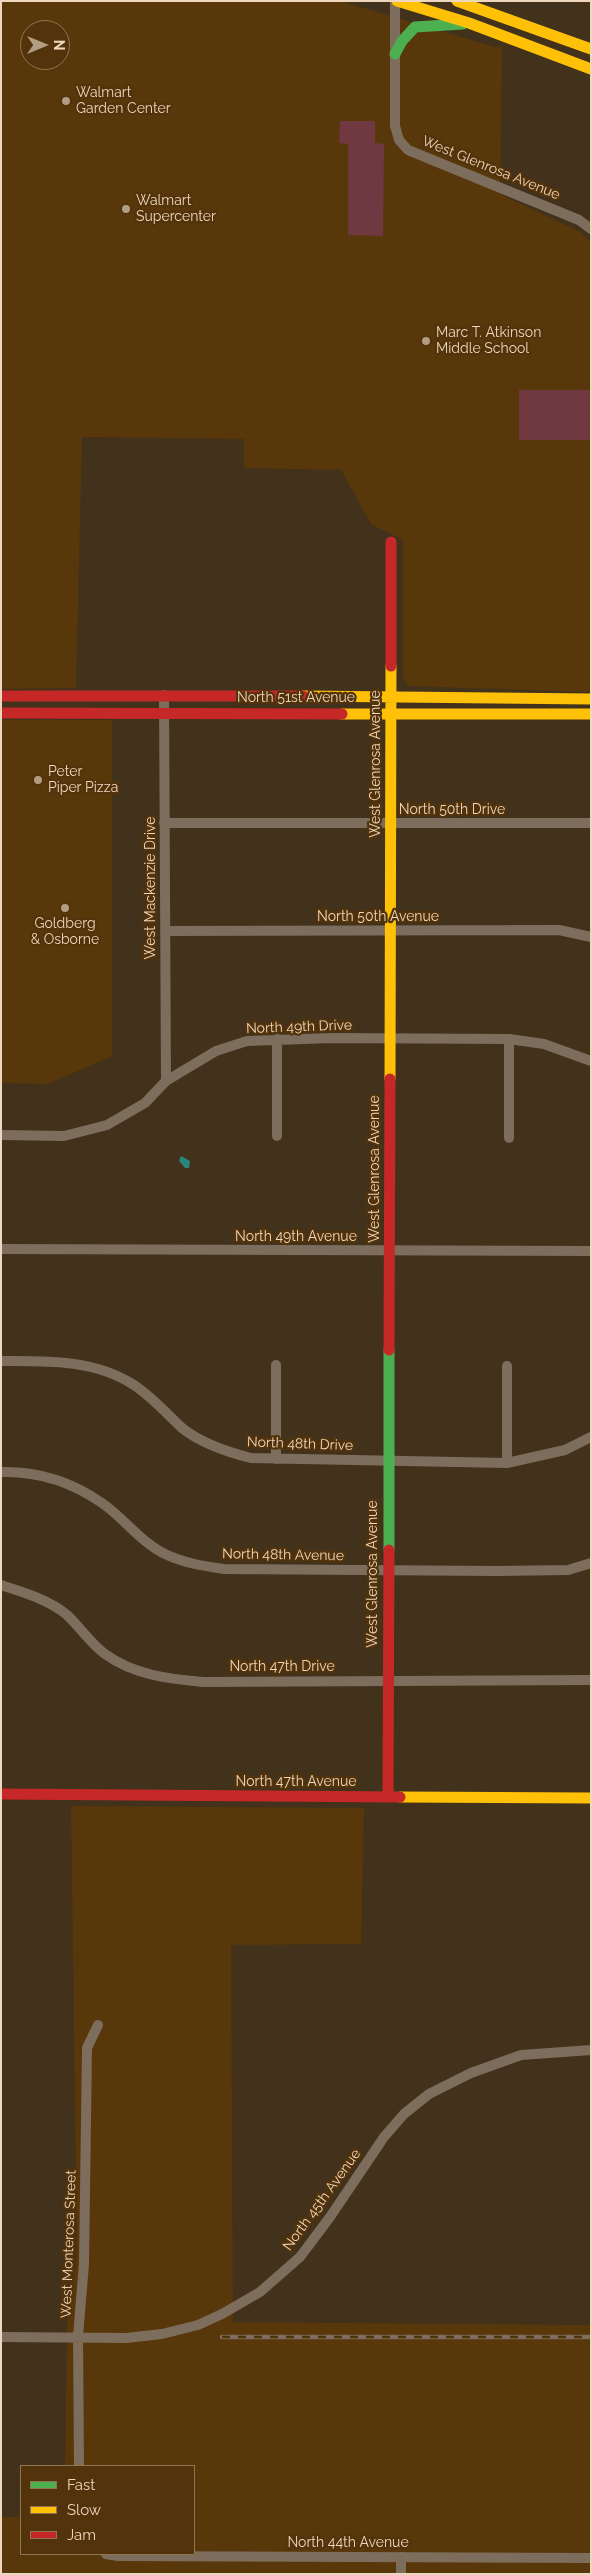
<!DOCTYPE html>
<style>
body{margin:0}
#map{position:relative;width:592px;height:2575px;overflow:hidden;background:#42311b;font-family:Raleway,sans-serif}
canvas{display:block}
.frame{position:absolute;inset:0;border:2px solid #efd7bd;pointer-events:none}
.legend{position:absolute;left:20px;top:2465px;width:175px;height:90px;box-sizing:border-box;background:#52330b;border:1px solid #917552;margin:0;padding:6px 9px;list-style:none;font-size:15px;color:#efd7bd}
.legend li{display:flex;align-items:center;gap:10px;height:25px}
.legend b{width:25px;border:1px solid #917552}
.north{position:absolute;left:20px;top:20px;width:50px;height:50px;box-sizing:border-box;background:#52330b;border:1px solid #917552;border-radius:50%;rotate:90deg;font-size:14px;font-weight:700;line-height:20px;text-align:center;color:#efd7bd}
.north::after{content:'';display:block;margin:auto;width:18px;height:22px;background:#b29d84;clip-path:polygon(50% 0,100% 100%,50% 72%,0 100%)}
</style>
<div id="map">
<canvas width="592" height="2575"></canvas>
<div class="frame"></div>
<ul class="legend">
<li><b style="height:6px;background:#4caf50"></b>Fast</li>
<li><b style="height:6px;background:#ffc107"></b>Slow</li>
<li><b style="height:6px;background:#c62828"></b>Jam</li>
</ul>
<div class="north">N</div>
</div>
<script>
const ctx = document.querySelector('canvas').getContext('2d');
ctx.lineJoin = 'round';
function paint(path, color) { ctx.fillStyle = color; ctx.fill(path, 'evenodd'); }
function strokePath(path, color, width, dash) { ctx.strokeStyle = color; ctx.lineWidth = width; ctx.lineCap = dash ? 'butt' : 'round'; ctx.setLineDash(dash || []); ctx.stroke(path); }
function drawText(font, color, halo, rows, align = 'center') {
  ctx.font = font + ' Raleway,sans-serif'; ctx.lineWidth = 4.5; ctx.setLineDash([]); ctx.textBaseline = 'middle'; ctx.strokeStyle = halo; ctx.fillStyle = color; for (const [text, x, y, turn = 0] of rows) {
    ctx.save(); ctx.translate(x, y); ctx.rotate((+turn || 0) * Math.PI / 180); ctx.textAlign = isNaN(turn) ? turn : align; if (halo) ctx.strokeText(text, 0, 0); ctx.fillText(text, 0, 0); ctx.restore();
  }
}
paint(new Path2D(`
 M1 1H340L495 47 502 46 500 194 580 232 591 242V692L408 686 403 678V540L371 524 341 470 244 468V439L82 437 76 688 1 689ZM30 30H60V60H30Z
 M1 720H112V1056L48 1084 1 1083Z
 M71 1806 364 1808 361 1944 231 1945 233 2322 591 2325V2574H1V2517H21V2554H194V2466H65L67 2325 77 2255Z`), '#58370b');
paint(new Path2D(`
 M340 121H375V143L384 144 383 236 348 235V144L339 143Z
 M519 390H591V440H519Z`), '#703941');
paint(new Path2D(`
 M181 1156 190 1161 189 1168H185L179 1161Z`), '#2c857c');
strokePath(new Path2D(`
 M395 1V126L399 140 408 150 579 220 591 229
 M164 695 166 1081
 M164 823H591
 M165 931 559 930 591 937
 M509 1039V1138
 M1 1135 64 1136 107 1125 145 1103 166 1081 216 1051 247 1041 332 1038 509 1039 544 1044 591 1061
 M277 1136V1039
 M1 1249 591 1251
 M1 1361C46 1361 94 1359 134 1385 152 1397 166 1413 182 1428 202 1444 227 1452 251 1458L507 1463 565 1450 591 1437
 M276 1459V1365
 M507 1463V1366
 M1 1472C38 1471 72 1482 102 1503 124 1518 140 1542 165 1554 184 1563 203 1566 224 1569L497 1571 568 1570 591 1563
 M1 1585C23 1592 50 1600 67 1615 80 1627 91 1644 105 1654 134 1675 169 1679 203 1682L591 1680
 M1 2337 126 2338 162 2334 198 2325 222 2314 260 2292 300 2257 330 2217 384 2137 404 2114 429 2094 471 2073 521 2055 591 2050
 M79 2466 78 2336 84 2264 87 2048 98 2025
 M106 2554 118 2556 591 2558
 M401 2574V2557`), '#7d6d5c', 10);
strokePath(new Path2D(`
 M395 54 402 41 415 27 463 24
 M389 1550V1350`), '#4caf50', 11);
strokePath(new Path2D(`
 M397 1 469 23 591 69
 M457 1 591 49
 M303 696 591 699
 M342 714H591
 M390 1079 391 666
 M400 1797 591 1798`), '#ffc107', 11);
strokePath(new Path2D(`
 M391 666V542
 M1 696H303
 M1 713 342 714
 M389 1350 390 1079
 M1 1794 400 1797
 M388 1797 389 1550`), '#c62828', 11);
const rail = new Path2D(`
 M222 2337H591`);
strokePath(rail, '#7e6e5d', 4.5);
strokePath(rail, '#52330b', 2.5, [8]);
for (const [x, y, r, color] of [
 [66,101,5,"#b29d84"],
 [126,209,5,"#b29d84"],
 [426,341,5,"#b29d84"],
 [38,780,5,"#b29d84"],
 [65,908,5,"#b29d84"]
]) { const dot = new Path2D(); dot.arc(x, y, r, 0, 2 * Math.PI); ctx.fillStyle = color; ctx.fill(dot); strokePath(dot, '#52330b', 2); }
drawText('14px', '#efd7bd', '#52330b', [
 ["Walmart",76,93],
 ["Garden Center",76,109],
 ["Walmart",136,201],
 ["Supercenter",136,217],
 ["Marc T. Atkinson",436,333],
 ["Middle School",436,349],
 ["Peter",48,772],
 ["Piper Pizza",48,788],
 ["Goldberg",65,924,"center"],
 ["& Osborne",65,940,"center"]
], 'left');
drawText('14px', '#efd7bd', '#52330b', [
 ["West Glenrosa Avenue",491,168,22],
 ["North 51st Avenue",296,698],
 ["West Glenrosa Avenue",376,764,-90],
 ["North 50th Drive",452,810],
 ["West Mackenzie Drive",151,888,-90],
 ["North 50th Avenue",378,917],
 ["North 49th Drive",299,1027,-2],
 ["West Glenrosa Avenue",375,1169,-90],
 ["North 49th Avenue",296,1237],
 ["North 48th Drive",300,1444,2],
 ["North 48th Avenue",283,1555,1],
 ["West Glenrosa Avenue",373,1574,-90],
 ["North 47th Drive",282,1667],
 ["North 47th Avenue",296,1782],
 ["North 45th Avenue",322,2200,-54],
 ["West Monterosa Street",69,2244,-88],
 ["North 44th Avenue",348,2543]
]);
</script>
